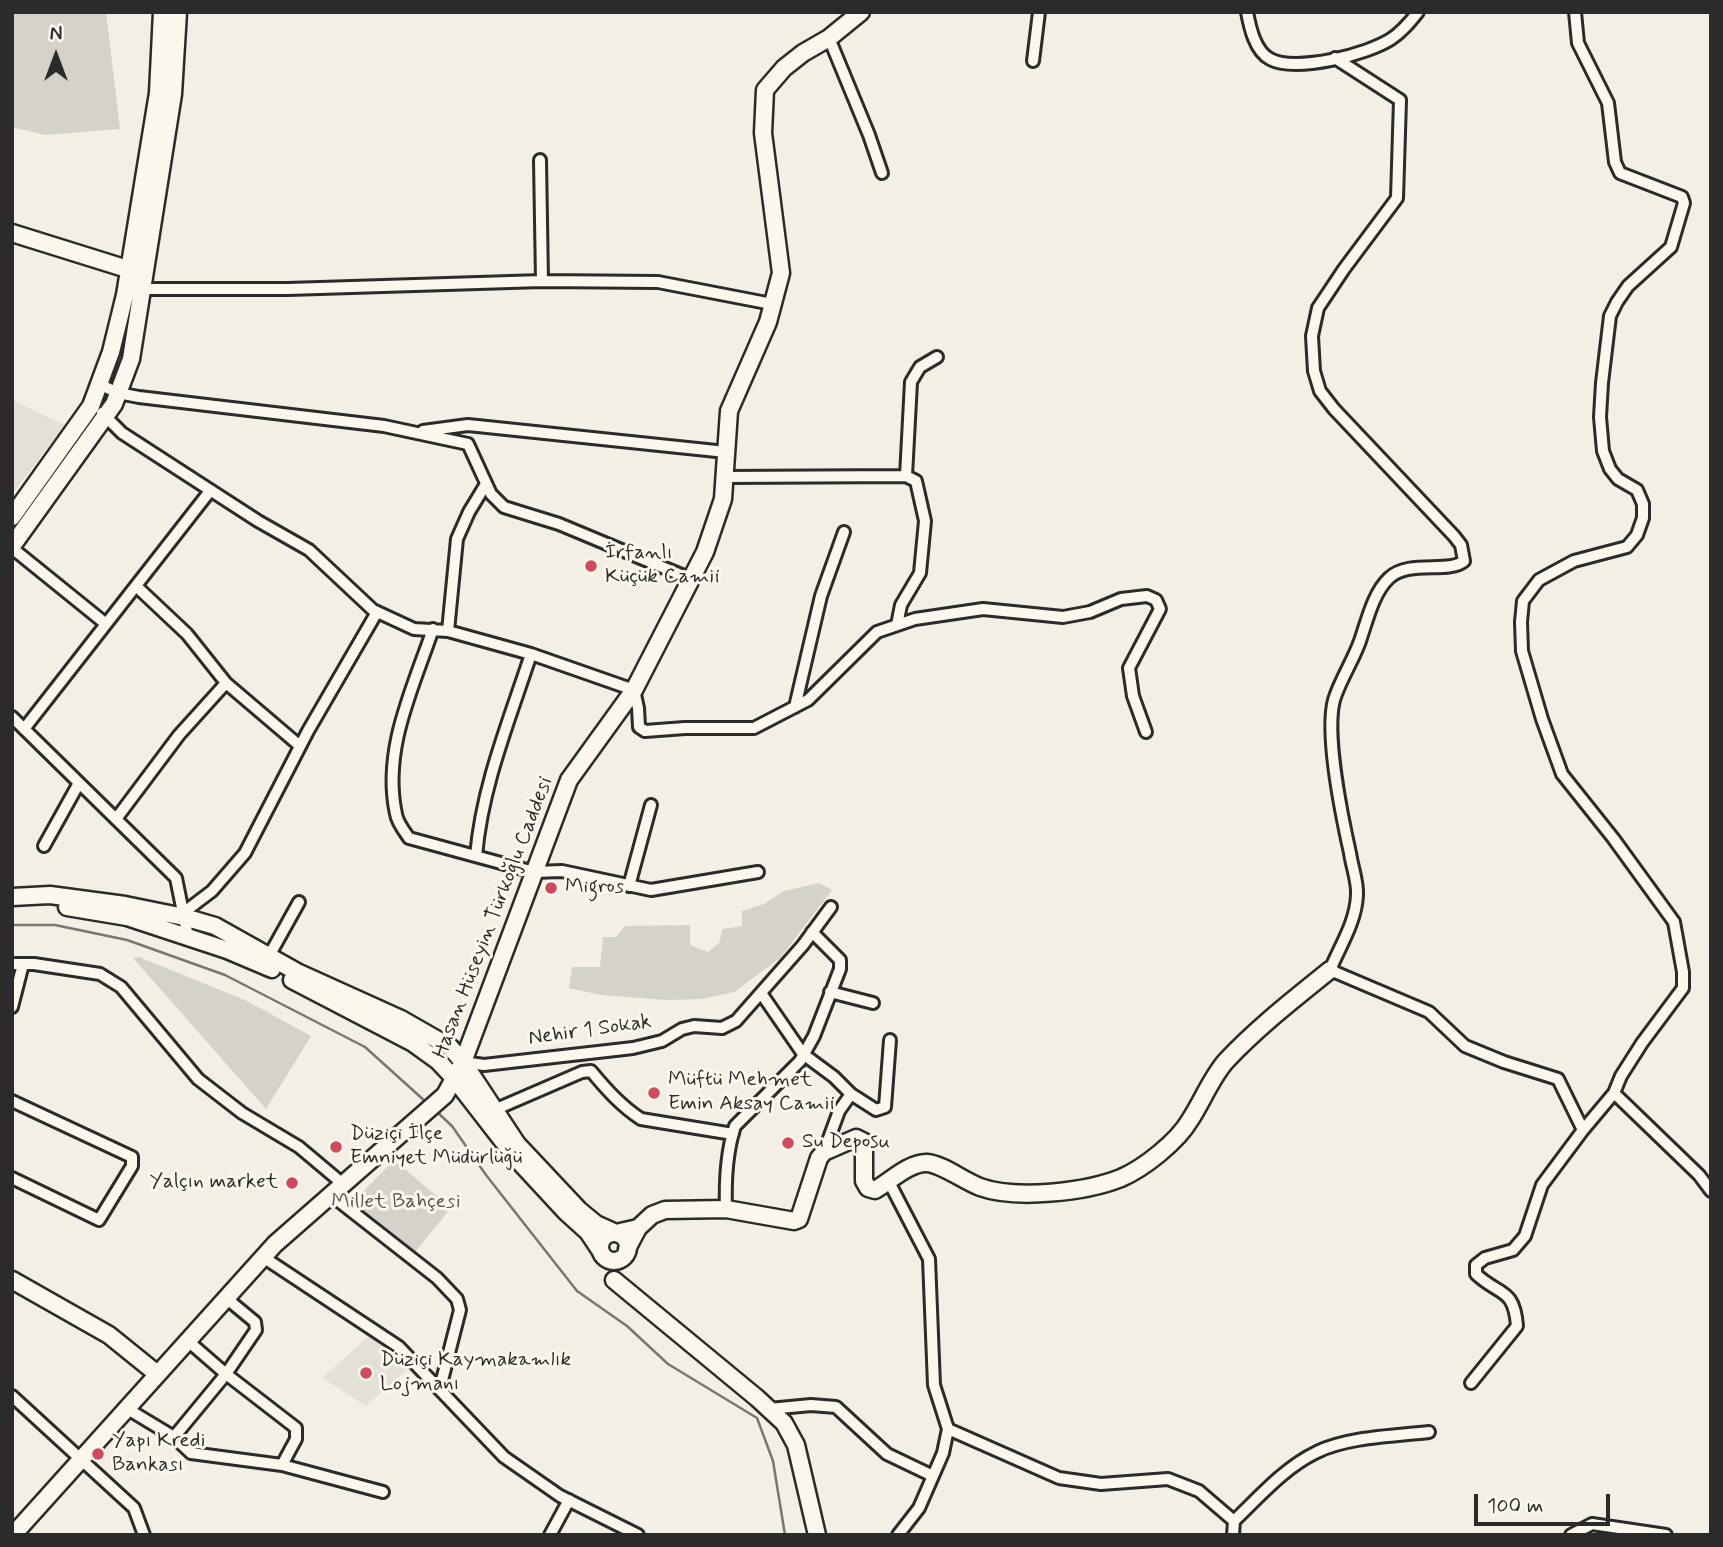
<!DOCTYPE html>
<meta charset="utf-8">
<style>
body{margin:0}
#map{position:relative;width:1723px;height:1547px;overflow:hidden;background:#f3efe4;font-family:Mynerve,sans-serif}
canvas{display:block}
.frame{position:absolute;inset:0;border:14px solid #2b2b2b;pointer-events:none}
.north{position:absolute;left:21px;top:21px;width:70px;height:70px;-webkit-text-stroke:5px #fbf7ec;paint-order:stroke;rotate:0deg;font-size:19px;font-weight:700;line-height:28px;text-align:center;color:#2b2b2b}
.north::after{content:'';display:block;margin:auto;width:24px;height:32px;background:#2b2b2b;clip-path:polygon(50% 0,100% 100%,50% 72%,0 100%)}
.scale{position:absolute;left:1474px;top:1494px;width:136px;height:32px;box-sizing:border-box;border:4px solid #2b2b2b;border-top:0;padding-left:9px;font-size:21px;line-height:24px;white-space:nowrap;color:#2b2b2b;-webkit-text-stroke:5px #fbf7ec;paint-order:stroke}
</style>
<div id="map">
<canvas width="1723" height="1547"></canvas>
<div class="frame"></div>
<div class="north">N</div>
<div class="scale">100 m</div>
</div>
<script>
const ctx = document.querySelector('canvas').getContext('2d');
ctx.lineJoin = 'round';
function paint(path, color) { ctx.fillStyle = color; ctx.fill(path, 'evenodd'); }
function strokePath(path, color, width, dash) { ctx.strokeStyle = color; ctx.lineWidth = width; ctx.lineCap = dash ? 'butt' : 'round'; ctx.setLineDash(dash || []); ctx.stroke(path); }
function drawText(font, color, halo, rows, align = 'center') {
  ctx.font = font + ' Mynerve,sans-serif'; ctx.lineWidth = 6; ctx.setLineDash([]); ctx.textBaseline = 'middle'; ctx.strokeStyle = halo; ctx.fillStyle = color; for (const [text, x, y, turn = 0] of rows) {
    ctx.save(); ctx.translate(x, y); ctx.rotate((+turn || 0) * Math.PI / 180); ctx.textAlign = isNaN(turn) ? turn : align; if (halo) ctx.strokeText(text, 0, 0); ctx.fillText(text, 0, 0); ctx.restore();
  }
}
paint(new Path2D(`
 M12 400 65 425 12 494Z
 M371 1334 410 1367 366 1406 322 1378Z`), '#e4e0d6');
paint(new Path2D(`
 M12 12H106L120 129 45 135 12 127Z
 M819 883 832 890 780 958 734 992 701 999 667 1000 601 995 569 988 572 967H600L603 937H616L625 926 690 925V945L708 952 719 943 723 929 742 926V911L764 904 784 891Z
 M139 957 247 1001 311 1036 266 1109 133 958Z
 M394 1160 451 1208 414 1253 349 1206Z`), '#d5d2c9');
strokePath(new Path2D(`
 M12 925H55L127 940 225 975 365 1047 426 1102
 M436 1111 452 1126 486 1175 577 1291 627 1326 668 1364 757 1418 773 1461 785 1535`), '#787772', 2.5);
const street = new Path2D(`
 M1247 12C1250 28 1255 51 1270 59 1296 73 1368 54 1391 39 1402 32 1410 22 1418 12
 M829 38 869 135 882 173
 M1335 58 1400 100 1397 198 1344 269 1318 308 1312 336 1314 371 1320 391 1334 409 1454 536 1461 545 1464 561C1448 574 1409 559 1389 578 1373 593 1367 621 1360 641 1353 661 1340 680 1334 700 1325 734 1342 817 1350 853 1352 867 1358 882 1357 895 1356 922 1340 946 1330 970L1429 1012 1465 1046 1504 1062 1558 1079 1583 1130
 M1033 61 1039 12
 M540 160 542 281
 M142 289H288L542 281 658 282 772 304
 M99 384 118 393 139 397 384 426 468 444 491 494 504 507 559 524 691 579
 M102 413 122 433 258 521 309 550 373 610 414 629 448 631 531 654 634 690 638 708 639 727 645 731 685 728H754L808 700 877 632 915 619 983 609 1063 617 1090 612 1121 599 1147 596 1156 600 1160 609 1129 668 1133 696 1146 732
 M423 431 468 425 726 452
 M906 476 911 382 920 367 937 357
 M725 477 906 476 916 481 925 521 920 573 901 605 897 625
 M12 548 106 624
 M136 586 187 634 226 683 300 746
 M433 629C413 688 382 750 396 814 397 822 404 831 409 838L534 872 562 871 651 890 758 872
 M448 631 457 539 469 512 486 484
 M795 707 821 596 844 532
 M12 717 176 878 188 937
 M24 729 210 491
 M116 819 179 735 226 683
 M44 846 79 783
 M476 856C482 786 509 721 531 654
 M629 886 651 805
 M183 913 212 891 245 853 308 731 377 612
 M269 956 299 902
 M12 964H34L100 974 121 987 198 1079 242 1113 299 1147 343 1184
 M830 992 873 1003
 M761 993 803 1054 834 1077 851 1094 839 1111 824 1152
 M12 1007 23 964
 M463 1062 484 1065 633 1048 662 1041 682 1029 694 1026 722 1028 736 1021 803 945 831 907
 M1614 1093 1699 1175 1711 1191
 M851 1094 876 1110 885 1107 890 1040
 M12 1101 132 1157V1166L99 1220 12 1178
 M494 1110 582 1072 591 1071C606 1089 621 1106 641 1119L733 1134
 M889 1182 929 1259 934 1385 948 1429 943 1453 919 1508 898 1535
 M331 1195 437 1278 457 1299 460 1310 440 1388
 M726 1209C725 1181 726 1153 735 1126L800 1061 814 1036 840 969V960L812 932
 M263 1257 399 1347 504 1457 560 1496 638 1535
 M188 1341 226 1374 296 1428V1439L282 1465
 M1471 1383 1517 1326C1514 1287 1499 1296 1476 1274V1265L1485 1258 1513 1250 1525 1236 1542 1185 1583 1130 1614 1093 1621 1076 1642 1043 1683 988V972L1674 922 1613 838 1562 774 1542 719 1522 651 1521 622 1523 601 1539 580 1574 561 1627 547 1637 535 1643 518V504L1637 490 1618 479 1610 469 1603 451 1600 417 1602 383 1610 316 1617 302 1628 286 1671 247 1684 203 1682 197 1620 173 1615 162 1608 103 1578 43 1575 12
 M12 1396 134 1508 144 1535
 M126 1408 174 1437 191 1453 282 1465 383 1492
 M769 1409 811 1405 836 1407 887 1454 933 1476
 M948 1429 1059 1478 1101 1484 1168 1479 1199 1491 1234 1521
 M174 1437 226 1374 256 1330 255 1322 226 1298
 M550 1535 569 1500
 M1233 1535 1234 1521C1259 1497 1285 1467 1317 1452 1347 1437 1394 1436 1429 1432
 M1571 1535 1592 1524 1666 1535`);
const secondary = new Path2D(`
 M12 233 137 272
 M12 517 91 406 111 352 125 295 158 93 162 12
 M12 546 114 404 131 359 173 94 178 12
 M12 897 50 895 125 905 184 917 215 926 297 972 401 1019 450 1047 463 1062 517 1144 579 1210 596 1224 616 1233 638 1228 627 1249
 M67 907 127 917 227 950 272 969
 M292 980 413 1043 438 1061 454 1078 516 1158 566 1212 588 1232 600 1250
 M638 1228 652 1215 665 1210 726 1209 794 1221 799 1219 819 1158 824 1152 856 1138 864 1142V1181L868 1188 875 1190C889 1182 910 1162 927 1163 942 1164 964 1181 980 1187 1016 1200 1086 1192 1121 1178 1144 1168 1177 1142 1190 1120 1202 1102 1211 1078 1226 1061 1258 1027 1294 999 1330 970
 M600 1247a14 14 0 1 1 28 0a14 14 0 1 1-28 0Z
 M12 1280 109 1335 156 1373
 M614 1280 757 1398 784 1423 796 1445 817 1535
 M13 1535 275 1244 445 1095 463 1062 569 780 634 690 705 552 723 499 729 411 768 322 781 273 763 133 765 90 784 68 803 53 829 38 861 12`);
strokePath(street, '#2b2b2b', 16);
strokePath(secondary, '#2b2b2b', 21);
strokePath(street, '#fbf7ec', 10);
strokePath(secondary, '#fbf7ec', 16);
for (const [x, y, r, color] of [
 [591,566,7,"#d1495b"],
 [551,888,7,"#d1495b"],
 [654,1093,7,"#d1495b"],
 [788,1143,7,"#d1495b"],
 [336,1147,7,"#d1495b"],
 [292,1183,7,"#d1495b"],
 [366,1373,7,"#d1495b"],
 [98,1454,7,"#d1495b"]
]) { const dot = new Path2D(); dot.arc(x, y, r, 0, 2 * Math.PI); ctx.fillStyle = color; ctx.fill(dot); strokePath(dot, '#fbf7ec', 2.5); }
drawText('21px', '#2b2b2b', '#fbf7ec', [
 ["İrfanlı",605,554],
 ["Küçük Camii",605,578],
 ["Migros",565,888],
 ["Müftü Mehmet",668,1081],
 ["Emin Aksay Camii",668,1105],
 ["Düziçi İlçe",350,1135],
 ["Emniyet Müdürlüğü",350,1159],
 ["Su Deposu",802,1143],
 ["Yalçın market",278,1183,"right"],
 ["Düziçi Kaymakamlık",380,1361],
 ["Lojmanı",380,1385],
 ["Yapı Kredi",112,1442],
 ["Bankası",112,1466]
], 'left');
drawText('21px', '#2b2b2b', '#fbf7ec', [
 ["Hasan Hüseyin Türkoğlu Caddesi",494,918,-69],
 ["Nehir 1 Sokak",590,1031,-8]
]);
drawText('21px', '#565552', '#fbf7ec', [
 ["Millet Bahçesi",396,1203]
]);
</script>
